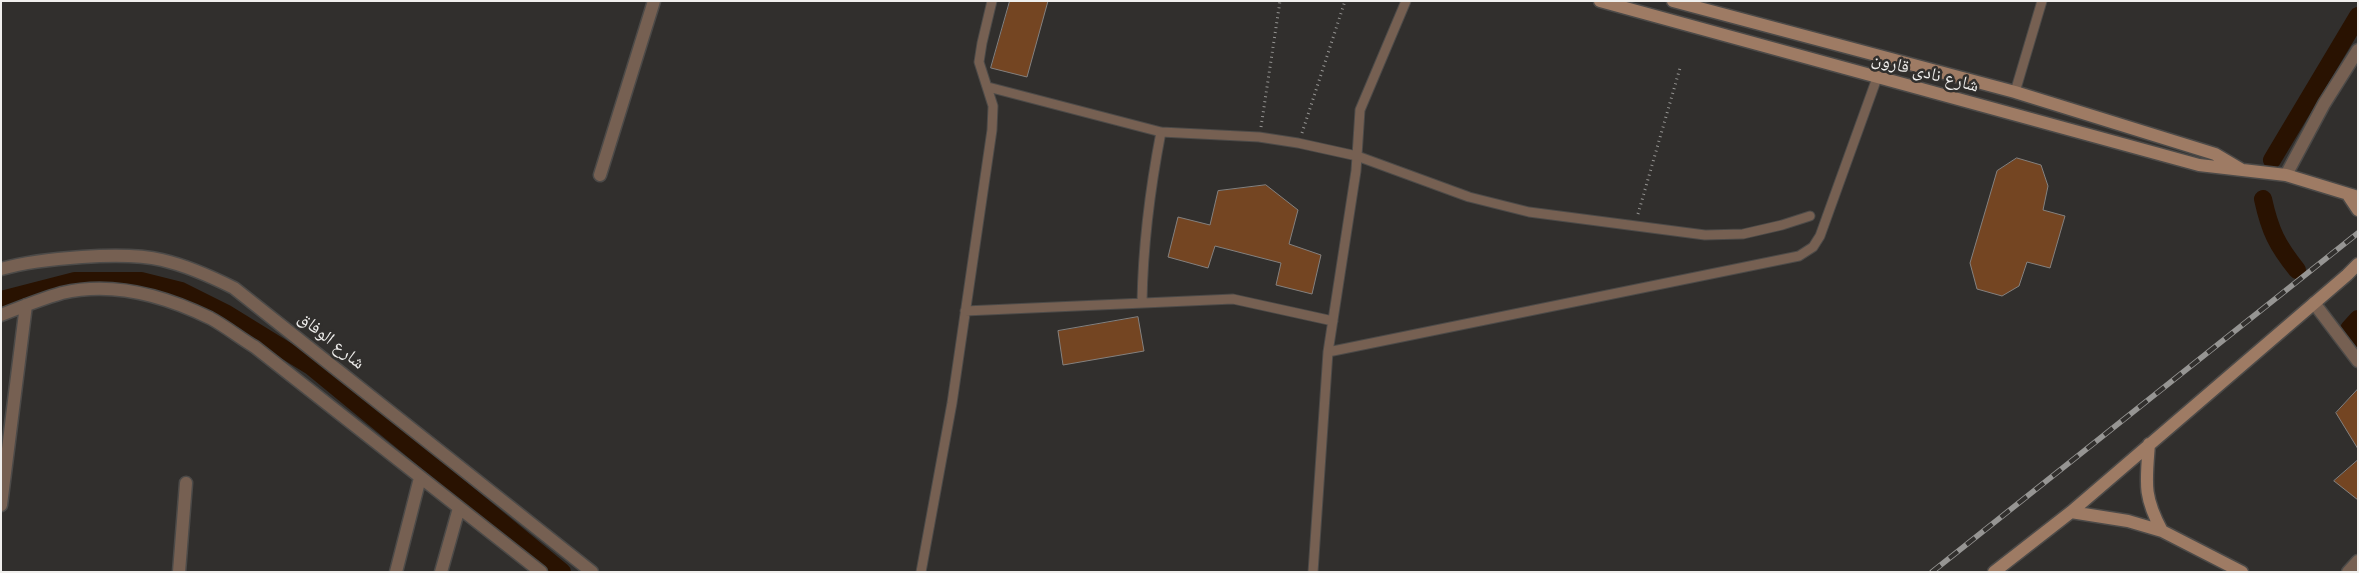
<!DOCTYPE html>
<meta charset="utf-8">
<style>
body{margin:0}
#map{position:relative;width:2359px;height:573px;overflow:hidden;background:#312f2d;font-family:"DM Sans",sans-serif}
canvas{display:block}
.frame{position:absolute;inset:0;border:2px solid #f0efed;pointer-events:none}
</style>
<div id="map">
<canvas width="2359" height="573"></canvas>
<div class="frame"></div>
</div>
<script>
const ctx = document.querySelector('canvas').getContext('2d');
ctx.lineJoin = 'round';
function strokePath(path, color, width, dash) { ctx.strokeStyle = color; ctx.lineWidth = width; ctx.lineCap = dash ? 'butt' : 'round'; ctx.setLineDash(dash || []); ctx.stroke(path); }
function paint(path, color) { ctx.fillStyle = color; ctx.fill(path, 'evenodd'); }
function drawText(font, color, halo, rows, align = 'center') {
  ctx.font = font + ' "DM Sans","Noto Naskh Arabic",sans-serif'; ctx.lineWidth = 5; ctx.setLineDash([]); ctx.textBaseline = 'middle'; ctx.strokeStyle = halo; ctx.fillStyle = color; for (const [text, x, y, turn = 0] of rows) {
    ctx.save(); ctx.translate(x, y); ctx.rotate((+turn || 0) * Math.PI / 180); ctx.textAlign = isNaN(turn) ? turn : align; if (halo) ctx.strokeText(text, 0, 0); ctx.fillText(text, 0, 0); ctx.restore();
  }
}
strokePath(new Path2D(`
 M2272 160 2358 16
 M2263 199C2270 231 2277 245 2297 270
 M1 300 75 281H141L181 291 225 313 311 366 562 572
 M2358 319 2349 329 2358 340`), '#291201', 18);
const building = new Path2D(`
 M1010 1H1048L1027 77 991 68Z
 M2017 158 2041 165 2048 186 2043 210 2065 216 2050 268 2027 262 2019 286 2002 296 1977 289 1970 263 1997 171Z
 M1266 185 1298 210 1289 244 1321 255 1312 294 1276 285 1281 263 1215 246 1208 268 1168 257 1178 217 1210 225 1218 191Z
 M1138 317 1144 351 1063 365 1058 331Z
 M2358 389V449L2336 413Z
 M2358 460V500L2334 481Z`);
paint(building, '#744522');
strokePath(building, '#84817f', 1);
const lane = new Path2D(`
 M988 87 1161 132 1259 137 1298 143 1357 156 1469 197 1529 212 1705 235 1743 234 1782 225 1810 216
 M2015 92 2042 1
 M1142 302C1143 245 1150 189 1161 132
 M965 311 1233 299 1333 321
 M1328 352 1799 256 1813 247 1820 236 1877 78
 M921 572 952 403 992 130 993 106 979 62 982 43 992 1
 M1313 572 1328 352 1356 171 1360 110 1406 1`);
const street = new Path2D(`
 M600 175 654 1
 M2286 175 2324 104 2358 50
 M1 269C40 258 124 251 162 260 188 266 210 276 234 288L592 572
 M2314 303 2358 361
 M1 315C21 307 41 299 62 293 112 281 165 296 210 318 225 326 240 338 255 347L541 572
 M1 505 26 305
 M179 572 186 483
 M396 572 420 478
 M441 572 459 508
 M2348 572 2358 561`);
const secondary = new Path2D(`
 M1600 1 2199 165 2286 175 2358 197
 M1673 1 2015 92 2215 154 2242 170
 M2348 195 2358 210
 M2149 444C2146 483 2143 496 2162 531
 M2071 512 2128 521 2162 531 2242 572
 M1994 572 2071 512 2347 275 2358 264`);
strokePath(lane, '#4c4a48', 11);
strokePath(street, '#4c4a48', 15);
strokePath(secondary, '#4c4a48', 15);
strokePath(new Path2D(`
 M1261 127 1280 1
 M1302 133 1345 1
 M1638 214 1680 68`), '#959492', 3, [1, 4]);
strokePath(lane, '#766052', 9);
strokePath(street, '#766052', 12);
strokePath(secondary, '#9e7b64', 12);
const rail = new Path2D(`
 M1932 572 2358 233`);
strokePath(rail, '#969593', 5.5);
strokePath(rail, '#312f2d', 4, [11]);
drawText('18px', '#f0efed', '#312f2d', [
 ["شارع نادى قارون",1925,73,15],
 ["شارع الوفاق",331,341,39]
]);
</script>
